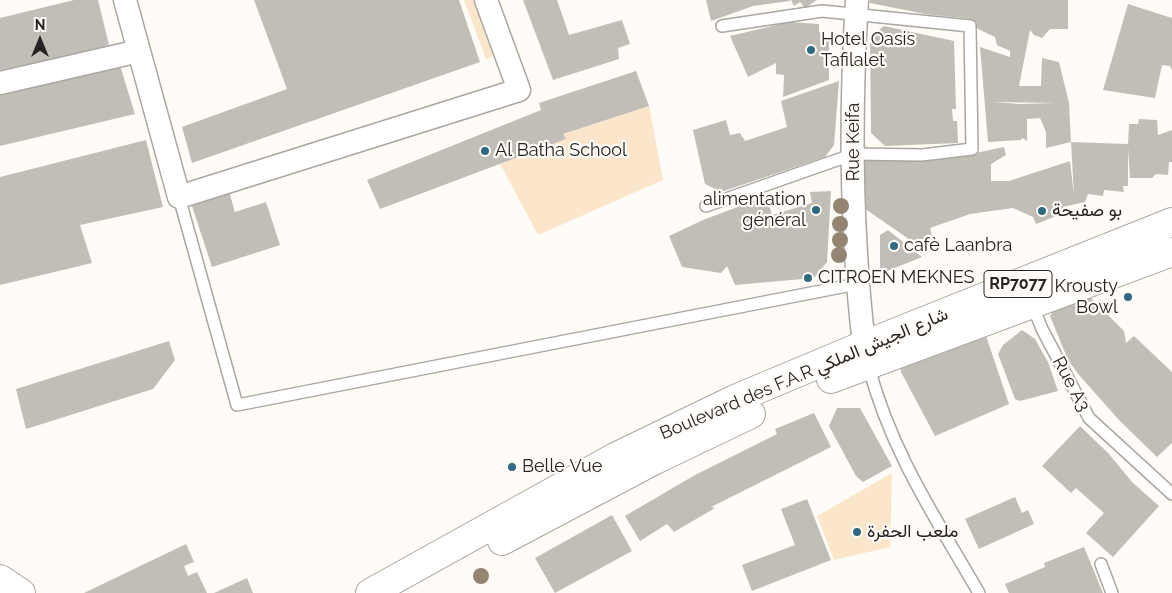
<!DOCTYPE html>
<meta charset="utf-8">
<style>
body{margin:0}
#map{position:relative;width:1172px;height:593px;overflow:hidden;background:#fffbf6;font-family:Raleway,sans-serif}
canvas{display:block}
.north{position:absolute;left:15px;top:15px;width:50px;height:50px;-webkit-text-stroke:4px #fffbf6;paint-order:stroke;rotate:0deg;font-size:14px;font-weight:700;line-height:20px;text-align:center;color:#262422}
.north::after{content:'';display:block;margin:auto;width:18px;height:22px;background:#262422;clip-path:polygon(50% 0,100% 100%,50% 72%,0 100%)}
</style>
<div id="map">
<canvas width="1172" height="593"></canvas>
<div class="north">N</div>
</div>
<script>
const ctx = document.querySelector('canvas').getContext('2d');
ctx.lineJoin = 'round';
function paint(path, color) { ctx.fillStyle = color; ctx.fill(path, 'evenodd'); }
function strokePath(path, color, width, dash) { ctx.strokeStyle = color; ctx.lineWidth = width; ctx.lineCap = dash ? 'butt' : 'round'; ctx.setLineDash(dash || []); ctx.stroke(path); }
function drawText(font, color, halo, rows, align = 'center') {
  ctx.font = font + ' Raleway,Vazirmatn,sans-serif'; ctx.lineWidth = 4.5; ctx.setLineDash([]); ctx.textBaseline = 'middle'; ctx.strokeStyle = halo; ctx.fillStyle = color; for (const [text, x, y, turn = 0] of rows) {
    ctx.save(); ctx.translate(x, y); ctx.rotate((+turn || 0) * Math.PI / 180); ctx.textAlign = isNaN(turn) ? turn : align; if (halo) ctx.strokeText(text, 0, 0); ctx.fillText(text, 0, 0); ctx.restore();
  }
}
paint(new Path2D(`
 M464 0H476L496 55 486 59Z
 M649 106 663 180 538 235 500 164 566 139 563 134Z
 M892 473 890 547 834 560 817 516Z`), '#fbe6cc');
paint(new Path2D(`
 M74 0H98L109 45 0 73V18Z
 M254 0H459L480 62 192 163 182 127 287 89Z
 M523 0H557L569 35 622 20 630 44 618 48 619 59 553 80Z
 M706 0H790V1L753 6 711 21Z
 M791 0H817L805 8 800 2 794 6Z
 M870 0H1068V29H1050L1042 38 1034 35 1030 30 1019 86H1041L1042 58 1059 62 1069 103 1071 142 1128 144 1129 124H1138L1139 119 1157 120 1158 135 1172 130V162H1169L1168 175 1156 174 1152 178H1130L1128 148V186H1123L1124 192 1104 190 1103 196 1088 194 1085 202 1063 207 1064 213 1036 224 1033 217 1013 208 970 214 930 228 932 236 913 242 861 206 858 161 957 157 1004 147 1006 155 991 164V181H1009L1070 161 1074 196 1071 142 1046 148V132L1040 118 1027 119V141L1022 138 1021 140 988 142 980 47 1010 57V51L997 45 995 37 978 29 971 19 925 14 870 3ZM992 102 1056 103 1021 104Z
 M1128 4 1172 18V70L1170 66 1162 65 1155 98 1103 90Z
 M789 22 819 24V32L829 38V80L783 97 784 75 776 74V63L748 77 730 36Z
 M884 26 954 41 956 109H952L953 121H957L958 143 885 146 871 133 870 37Z
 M118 59 135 114 0 146V89Z
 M636 71 649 106 563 134 566 139 380 209 367 180 541 110 539 103Z
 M839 81 834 145 825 157 721 192 705 184 693 130 726 120 730 135 740 133 745 141 787 127 781 101Z
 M146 140 163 207 80 225 92 263 0 285V177Z
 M228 188 235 212 266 202 280 245 212 267 190 200Z
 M831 191 827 262 814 278 735 285 727 266 721 273 682 267 669 236 703 220 767 196 772 215 812 203 810 192Z
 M888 230 922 257 880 274V235Z
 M1086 293 1124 331 1126 343 1134 336 1172 372V443L1157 457 1119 420 1079 375 1068 360 1050 316 1058 302Z
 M984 330 1009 404 935 436 901 372 900 360Z
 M1022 330 1035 339 1048 362 1058 391 1020 401 1015 399 998 354 1003 345Z
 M169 341 175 360 153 389 26 429 16 389Z
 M837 408H860L892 466 863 482 856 476 829 426Z
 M814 413 831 447 711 507 715 508 674 532 667 524 640 541 625 516 695 475 777 434 775 429Z
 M1080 426 1109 454 1132 482 1159 506 1113 557 1086 533 1104 513 1076 488 1071 493 1042 466Z
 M1015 497 1022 513 1028 510 1034 524 979 549 965 519Z
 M807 499 831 560 752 591 742 565 795 545 781 509Z
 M612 515 632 551 555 593 535 558Z
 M186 544 194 562 184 566 188 576 197 572 207 593H84Z
 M1084 547 1103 593H1009L1005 584 1045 567 1044 563Z
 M247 578 253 593H214Z`), '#c1bdb7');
const service = new Path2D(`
 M179 197 237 405 857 284
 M706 206 854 154 922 155 972 149 970 26 822 11 722 26
 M1032 304 1042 329 1089 418 1172 494
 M868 364C890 450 935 517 979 593
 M1101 564 1112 593`);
const minor = new Path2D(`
 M125 0 179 197 519 90 486 0
 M857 0C850 112 851 233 864 345
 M0 83 139 51`);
const primary = new Path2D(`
 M831 379 1172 252
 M502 541 655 460 751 414
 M0 579 21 593
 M370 593 615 457 735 399 864 345 1172 222`);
strokePath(service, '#aaa6a1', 14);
strokePath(minor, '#aaa6a1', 25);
strokePath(primary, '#aaa6a1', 30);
strokePath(service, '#fff', 11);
strokePath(minor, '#fff', 22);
strokePath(primary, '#fff', 28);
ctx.fillStyle = '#938571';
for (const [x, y] of [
 [841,206],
 [840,224],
 [840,240],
 [839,255],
 [481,576]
]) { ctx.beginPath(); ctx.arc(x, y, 8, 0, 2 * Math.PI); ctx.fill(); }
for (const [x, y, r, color] of [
 [811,50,5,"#2f6982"],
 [485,151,5,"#2f6982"],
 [816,210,5,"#2f6982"],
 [1042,211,5,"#2f6982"],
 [894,246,5,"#2f6982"],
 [808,278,5,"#2f6982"],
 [1128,297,5,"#2f6982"],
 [512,467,5,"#2f6982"],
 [857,532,5,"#2f6982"]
]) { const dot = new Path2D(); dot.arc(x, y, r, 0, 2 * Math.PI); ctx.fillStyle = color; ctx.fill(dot); strokePath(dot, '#fffbf6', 2); }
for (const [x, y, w] of [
 [1018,284,68]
]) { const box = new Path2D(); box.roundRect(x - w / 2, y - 13.5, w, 27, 4); ctx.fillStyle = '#fffbf6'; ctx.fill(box); strokePath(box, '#262422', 1); }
drawText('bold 16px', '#262422', null, [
 ["RP7077",1018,284]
]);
drawText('18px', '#262422', '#fffbf6', [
 ["Hotel Oasis",821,40],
 ["Tafilalet",821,61],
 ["Al Batha School",495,151],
 ["alimentation",806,200,"right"],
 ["général",806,221,"right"],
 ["بو صفيحة",1052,211],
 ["cafè Laanbra",904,246],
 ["CITROEN MEKNES",818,278],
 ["Krousty",1118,287,"right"],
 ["Bowl",1118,308,"right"],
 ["Belle Vue",522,467],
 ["ملعب الحفرة",867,532]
], 'left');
drawText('18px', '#262422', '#fffbf6', [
 ["Rue Keifa",854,142,-90],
 ["Boulevard des F.A.R شارع الجيش الملكي",804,374,-23],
 ["Rue A3",1071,384,62]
]);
</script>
